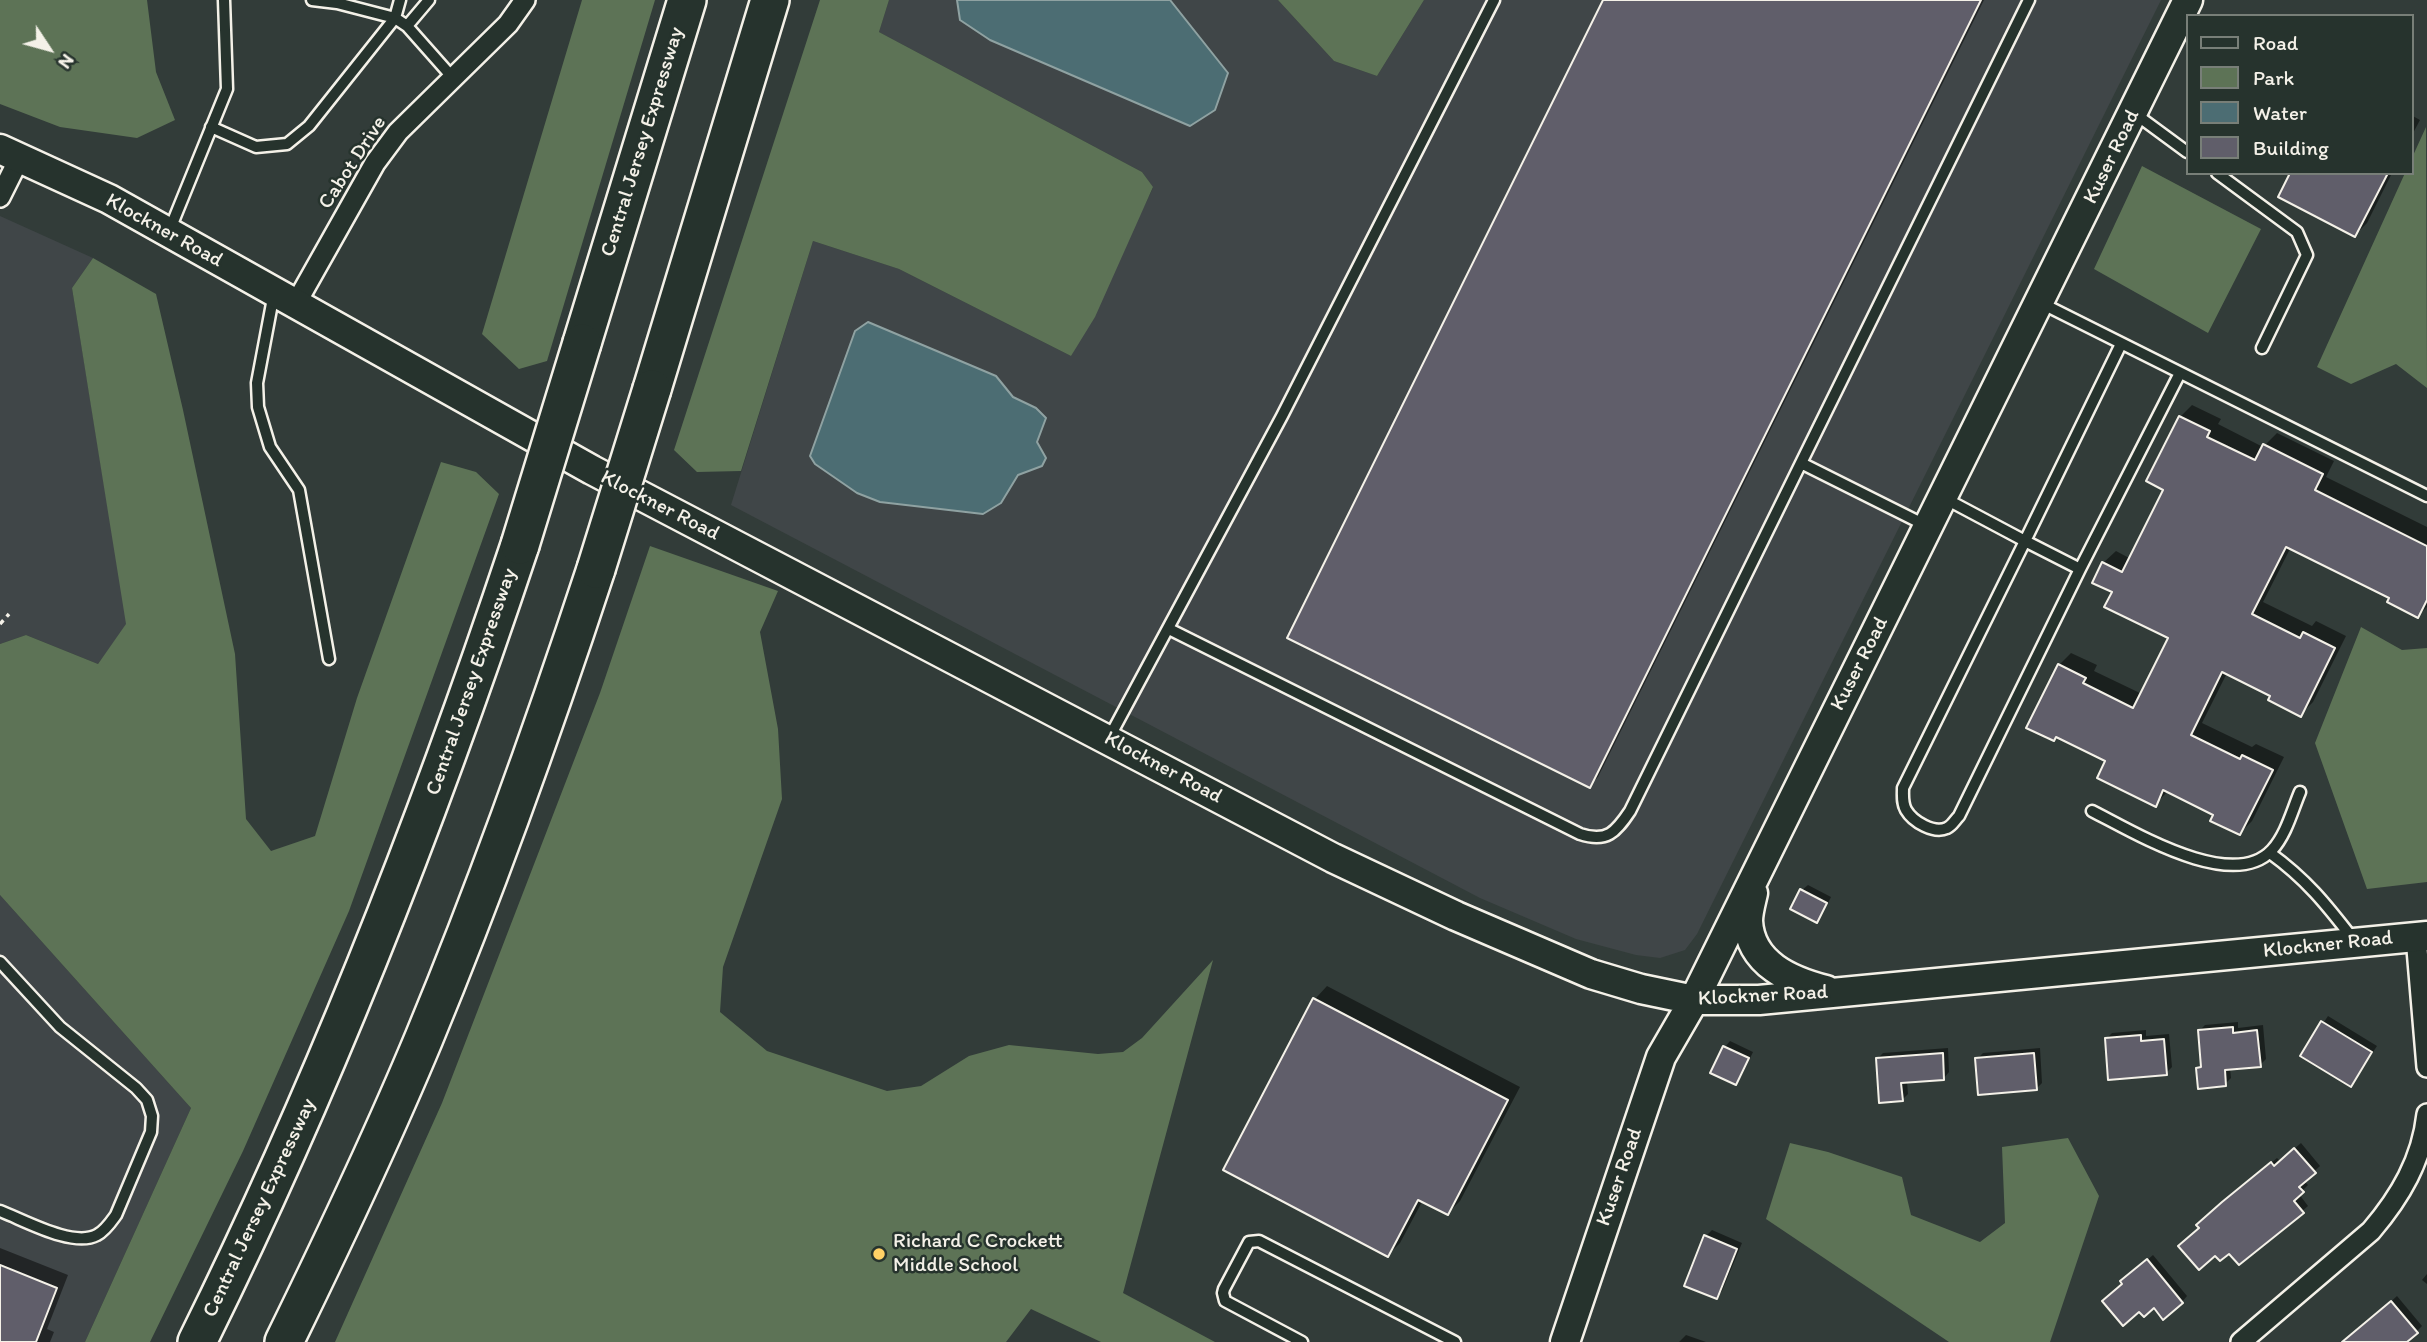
<!DOCTYPE html>
<style>
body{margin:0}
#map{position:relative;width:2427px;height:1342px;overflow:hidden;background:#323c39;font-family:Itim,sans-serif}
canvas{display:block}
.legend{position:absolute;left:2186px;top:14px;width:228px;height:161px;box-sizing:border-box;background:#26332d;border:2px solid #787f78;margin:0;padding:9px 12px;list-style:none;font-size:21px;color:#f4f1e8}
.legend li{display:flex;align-items:center;gap:14px;height:35px}
.legend b{width:35px;border:2px solid #787f78}
.north{position:absolute;left:14px;top:14px;width:70px;height:70px;-webkit-text-stroke:5px #26332d;paint-order:stroke;rotate:126deg;font-size:19px;font-weight:700;line-height:28px;text-align:center;color:#f4f1e8}
.north::after{content:'';display:block;margin:auto;width:24px;height:32px;background:#f4f1e8;clip-path:polygon(50% 0,100% 100%,50% 72%,0 100%)}
</style>
<div id="map">
<canvas width="2427" height="1342"></canvas>
<ul class="legend">
<li><b style="height:9px;background:#26332d"></b>Road</li>
<li><b style="height:19px;background:#5d7356"></b>Park</li>
<li><b style="height:19px;background:#4c6d73"></b>Water</li>
<li><b style="height:19px;background:#605e6a"></b>Building</li>
</ul>
<div class="north">N</div>
</div>
<script>
const ctx = document.querySelector('canvas').getContext('2d');
ctx.lineJoin = 'round';
function paint(path, color) { ctx.fillStyle = color; ctx.fill(path, 'evenodd'); }
function strokePath(path, color, width, dash) { ctx.strokeStyle = color; ctx.lineWidth = width; ctx.lineCap = dash ? 'butt' : 'round'; ctx.setLineDash(dash || []); ctx.stroke(path); }
function drawText(font, color, halo, rows, align = 'center') {
  ctx.font = font + ' Itim,sans-serif'; ctx.lineWidth = 5; ctx.setLineDash([]); ctx.textBaseline = 'middle'; ctx.strokeStyle = halo; ctx.fillStyle = color; for (const [text, x, y, turn = 0] of rows) {
    ctx.save(); ctx.translate(x, y); ctx.rotate((+turn || 0) * Math.PI / 180); ctx.textAlign = isNaN(turn) ? turn : align; if (halo) ctx.strokeText(text, 0, 0); ctx.fillText(text, 0, 0); ctx.restore();
  }
}
paint(new Path2D(`
 M889 0H1278L1334 61 1377 76 1424 0H2161L1697 934 1685 950 1660 958 1636 955 1576 939 1480 898 731 505 813 241 899 269 1071 356 1153 188 1142 172 879 32Z
 M0 216 93 258 72 288 127 624 98 664 26 635 0 644Z
 M0 895 191 1108 85 1342H0Z`), '#404648');
paint(new Path2D(`
 M0 0H147L156 72 175 120 137 138 60 127 0 104Z
 M582 0H655L547 361 519 369 482 334Z
 M820 0H889L879 32 1142 172 1153 187 1095 317 1071 356 899 269 813 241 741 471 697 472 674 450Z
 M1278 0H1424L1377 76 1334 61Z
 M2426 127 2427 388 2396 364 2351 384 2317 367 2405 173H2411V160Z
 M2142 166 2261 229 2208 333 2094 269Z
 M93 258 156 294 183 410 235 654 246 819 271 851 315 836 357 698 441 462 476 472 499 494 349 911 243 1151 150 1342H85L191 1108 0 895V644L26 635 98 664 126 624 72 288Z
 M650 546 778 591 760 632 778 729 782 799 723 967 720 1012 767 1051 887 1091 921 1086 969 1056 1009 1045 1098 1054 1123 1052 1142 1038 1213 960 1123 1293 1215 1342H1101L1031 1309 1006 1342H335L442 1103 600 693Z
 M2361 627 2402 650 2427 648V882L2367 889 2315 743Z
 M2068 1138 2099 1196 2050 1342H1949L1766 1219 1790 1143 1828 1152 1902 1177 1911 1215 1980 1242 2005 1223 2002 1147Z`), '#5d7356');
const water = new Path2D(`
 M957 0H1170L1228 73 1215 110 1190 126 990 40 960 20Z
 M868 322 996 376 1013 397 1036 408 1046 418 1037 442 1046 458 1042 466 1018 475 1001 503 983 514 880 502 857 493 815 464 810 456 855 331Z`);
paint(water, '#4c6d73');
strokePath(water, '#8fa2a2', 2);
paint(new Path2D(`
 M1605 0H1984L1598 777 1589 786Z
 M2411 115 2420 120 2411 137Z
 M2292 173H2392L2367 223 2355 235Z
 M2192 405 2221 419 2218 424 2263 447 2277 433 2334 461 2326 477 2427 527V607L2418 616 2392 597 2291 547 2263 602 2312 626 2316 621 2346 636 2313 702 2300 715 2272 695 2227 673 2202 723 2252 747 2256 744 2284 757 2252 821 2240 833 2215 814 2167 792 2155 805 2108 761 2059 665 2071 653 2097 665 2094 671 2142 694 2170 638 2114 592 2103 563 2116 551 2131 559 2165 489 2180 417Z
 M1808 885 1831 897 1822 915 1816 921 1802 890Z
 M1327 986 1520 1087 1460 1201 1448 1213 1423 1200 1400 1243 1388 1255 1225 1170 1315 999Z
 M2328 1016 2377 1046 2351 1085 2302 1055Z
 M2238 1022V1028L2263 1025 2266 1059 2260 1065 2230 1068 2231 1078 2225 1084 2198 1069 2202 1064 2199 1031 2205 1025Z
 M2146 1030V1036L2169 1034 2172 1067 2166 1073 2106 1039 2112 1033Z
 M1730 1041 1753 1052 1741 1077 1735 1083 1713 1072 1725 1047Z
 M1948 1048 1949 1072 1944 1078 1907 1081 1908 1094 1902 1100 1877 1059 1883 1053Z
 M2040 1048 2042 1083 2037 1088 1977 1059 1983 1053Z
 M2301 1143 2320 1166 2304 1181 2308 1185 2299 1194 2308 1206 2283 1228H2201L2230 1197 2277 1158 2280 1161Z
 M1712 1230 1742 1243 1722 1291 1717 1297 1706 1236Z
 M0 1248 68 1275 47 1329 54 1332 50 1342H0Z
 M2153 1255 2187 1296 2182 1302 2154 1306 2124 1284 2128 1276Z
 M2427 1274V1284L2422 1280Z
 M2397 1296 2422 1326 2417 1331 2404 1342H2347Z
 M1686 1335 1706 1342H1679Z`), '#0007');
const building = new Path2D(`
 M1603 0H1981L1590 788 1287 638Z
 M2290 173H2388L2355 237 2278 197Z
 M2179 416 2210 431 2207 437 2255 460 2263 444 2323 474 2315 490 2427 546V600L2418 618 2387 602 2389 598 2286 547 2252 614 2300 638 2303 632 2335 648 2301 717 2268 700 2270 696 2222 672 2191 735 2240 759 2242 755 2273 770 2240 835 2210 821 2213 815 2163 790 2156 807 2097 778 2105 761 2056 737 2054 741 2026 728 2058 664 2086 678 2083 683 2133 708 2168 638 2104 607 2112 592 2092 583 2102 562 2122 572 2163 490 2146 481Z
 M1800 889 1827 903 1817 923 1790 909Z
 M1313 998 1508 1100 1448 1215 1418 1200 1388 1257 1223 1170Z
 M2321 1021 2372 1052 2351 1087 2300 1056Z
 M2233 1027V1033L2257 1030 2261 1067 2225 1070 2226 1086 2198 1089 2196 1068 2201 1067 2198 1030Z
 M2141 1035V1041L2164 1039 2167 1075 2108 1080 2105 1038Z
 M1723 1046 1749 1058 1736 1085 1710 1073Z
 M1943 1053 1944 1080 1901 1083 1903 1101 1879 1103 1876 1058Z
 M2034 1053 2037 1090 1978 1095 1975 1058Z
 M2294 1148 2316 1173 2299 1187 2304 1192 2294 1201 2304 1213 2239 1265 2229 1254 2220 1261 2215 1256 2199 1270 2178 1246 2199 1228 2196 1225 2222 1202 2271 1162 2274 1166Z
 M1704 1235 1737 1249 1717 1299 1684 1286Z
 M2147 1259 2183 1303 2163 1320 2154 1308 2144 1317 2139 1312 2123 1326 2102 1301 2122 1284 2120 1281Z
 M0 1265 57 1288 36 1342H0Z
 M2391 1301 2418 1333 2407 1342H2342Z`);
paint(building, '#605e6a');
strokePath(building, '#f4f1e8', 2);
const lane = new Path2D(`
 M312 0 337 3V0
 M400 0 395 18 407 26 453 78
 M407 26 429 0
 M2134 113 2187 152
 M211 127 256 147 287 144 309 126 395 18 337 3
 M2217 173 2297 232 2307 255 2262 348
 M170 229 227 89 224 0
 M274 293 257 383 258 407 270 447 299 490 329 659
 M2041 303 2427 496
 M1944 498 2025 541 1903 788C1903 796 1902 803 1906 810 1913 822 1934 834 1947 828 1952 826 1955 820 1959 816L2080 569 2180 373
 M1925 525 1801 463 2029 0
 M2080 569 2025 541 2121 344
 M1169 629 1580 834C1607 843 1616 832 1630 811L1801 463
 M1109 738 1282 416 1494 0
 M2092 811C2132 831 2232 893 2272 850 2286 835 2292 811 2300 792
 M2270 853C2306 879 2326 904 2353 939
 M0 962 60 1027 136 1088 147 1100 152 1116 151 1132 116 1215C111 1222 105 1231 97 1235 73 1248 24 1220 0 1211
 M1302 1342 1225 1301 1223 1293 1224 1289 1249 1242 1259 1241 1455 1342`);
const street = new Path2D(`
 M0 197 19 159
 M295 305 375 163 398 132 508 24 525 0
 M2416 937 2427 1067
 M2241 1342 2371 1231C2400 1197 2422 1160 2427 1114`);
const secondary = new Path2D(`
 M0 149 109 199 592 470 1333 858 1456 916 1591 974 1641 989 1694 1000H1759L2427 936
 M1753 893C1751 902 1748 912 1748 921 1750 964 1791 981 1826 990
 M1565 1342 1661 1057 1694 1000 2188 0`);
const highway = new Path2D(`
 M582 343 687 0
 M652 389 770 0
 M197 1342C325 1084 429 818 520 545
 M284 1342C333 1242 381 1141 424 1038 488 884 544 727 596 569`);
strokePath(lane, '#f4f1e8', 15);
strokePath(street, '#f4f1e8', 24);
strokePath(secondary, '#f4f1e8', 33);
strokePath(highway, '#f4f1e8', 42);
strokePath(new Path2D(`
 M0 624 9 614`), '#f4f1e8', 3.5, [5, 5]);
strokePath(lane, '#26332d', 10);
strokePath(street, '#26332d', 19);
strokePath(secondary, '#26332d', 28);
strokePath(highway, '#26332d', 37);
const highwayBridge = new Path2D(`
 M520 545 582 343
 M596 569 652 389`);
strokePath(highwayBridge, '#f4f1e8', 42, []);
strokePath(highwayBridge, '#26332d', 37);
for (const [x, y, r, color] of [
 [879,1254,7,"#ffd166"]
]) { const dot = new Path2D(); dot.arc(x, y, r, 0, 2 * Math.PI); ctx.fillStyle = color; ctx.fill(dot); strokePath(dot, '#26332d', 2.5); }
drawText('21px', '#f4f1e8', '#26332d', [
 ["Central Jersey Expressway",643,142,-73],
 ["Kuser Road",2112,157,-64],
 ["Cabot Drive",353,163,-57],
 ["Klockner Road",164,231,29],
 ["Klockner Road",660,506,27],
 ["Kuser Road",1860,664,-63],
 ["Central Jersey Expressway",472,682,-71],
 ["Klockner Road",1163,768,28],
 ["Klockner Road",2328,945,-6],
 ["Klockner Road",1763,996,-3],
 ["Kuser Road",1620,1177,-71],
 ["Central Jersey Expressway",260,1208,-65]
]);
drawText('21px', '#f4f1e8', '#26332d', [
 ["Richard C Crockett",893,1242],
 ["Middle School",893,1266]
], 'left');
</script>
